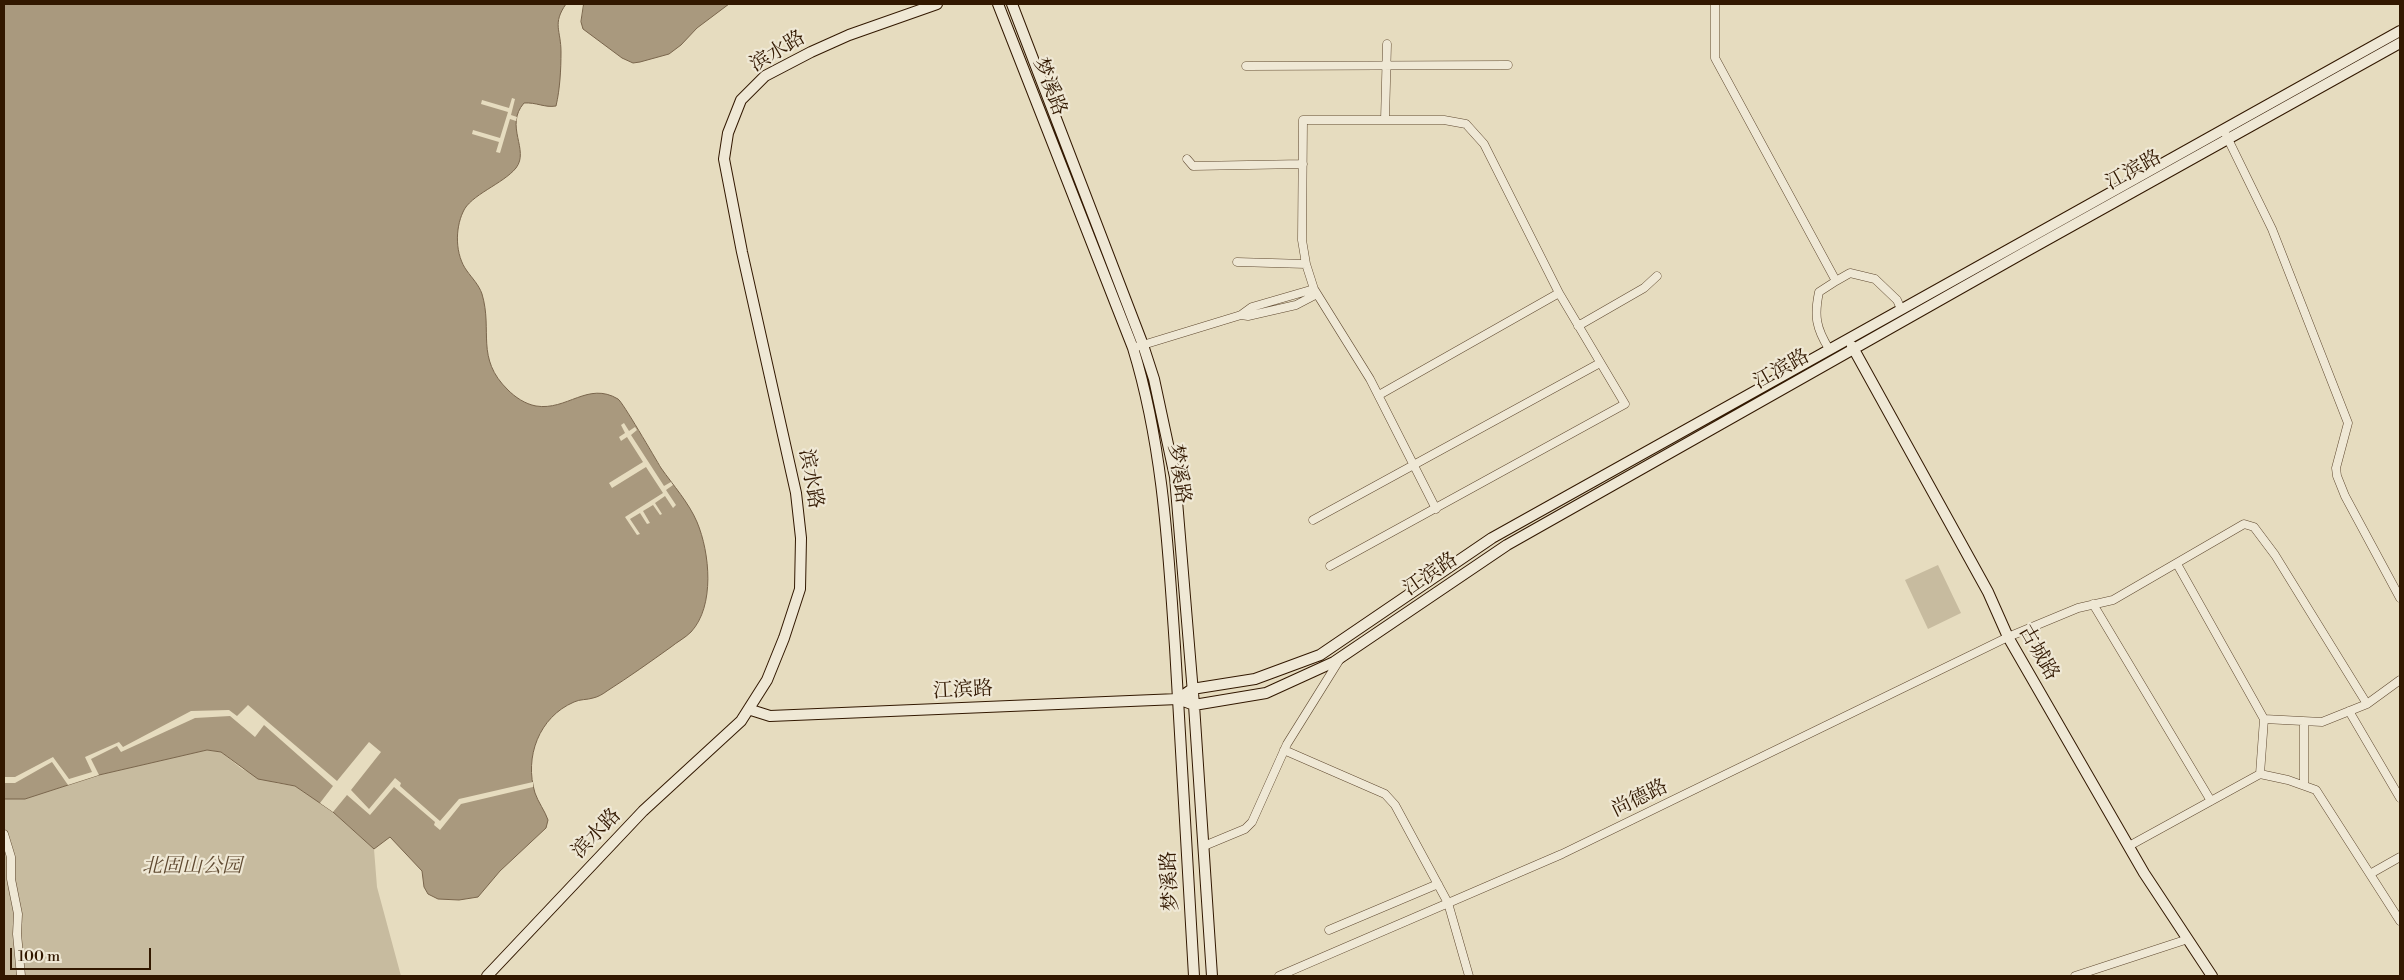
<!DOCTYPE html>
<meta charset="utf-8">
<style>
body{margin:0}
#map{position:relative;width:2404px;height:980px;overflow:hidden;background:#e6dcbf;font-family:"Libre Bodoni",serif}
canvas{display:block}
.frame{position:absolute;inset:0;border:5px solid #321800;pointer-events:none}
.scale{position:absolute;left:10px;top:948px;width:141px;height:22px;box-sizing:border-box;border:2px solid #321800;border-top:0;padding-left:6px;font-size:15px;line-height:18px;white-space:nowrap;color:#321800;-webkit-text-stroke:4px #efe8d5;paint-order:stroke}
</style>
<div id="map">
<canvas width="2404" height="980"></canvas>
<div class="frame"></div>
<div class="scale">100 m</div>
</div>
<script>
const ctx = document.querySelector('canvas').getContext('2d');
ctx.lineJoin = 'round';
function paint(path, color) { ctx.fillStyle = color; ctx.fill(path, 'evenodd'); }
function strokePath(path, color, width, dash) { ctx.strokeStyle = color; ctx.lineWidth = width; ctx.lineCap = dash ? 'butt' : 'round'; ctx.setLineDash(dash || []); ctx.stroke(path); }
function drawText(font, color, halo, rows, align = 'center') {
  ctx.font = font + ' "Libre Bodoni","Noto Serif SC",serif'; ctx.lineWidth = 4.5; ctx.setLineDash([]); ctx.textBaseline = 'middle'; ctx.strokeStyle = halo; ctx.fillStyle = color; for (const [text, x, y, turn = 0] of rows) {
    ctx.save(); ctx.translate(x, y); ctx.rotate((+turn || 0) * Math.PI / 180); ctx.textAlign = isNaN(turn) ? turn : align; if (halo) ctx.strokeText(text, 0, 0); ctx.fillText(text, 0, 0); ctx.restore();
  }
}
paint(new Path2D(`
 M1938 565 1961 613 1928 629 1905 580Z
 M207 750 221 752 242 769 276 783 295 786 333 812 374 849 377 887 401 976H4V799H25L99 775Z`), '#c7bb9f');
const water = new Path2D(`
 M4 4H566C552 24 561 30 561 52 561 69 560 89 556 106 545 108 536 102 524 103 504 126 530 150 516 168 503 184 470 195 463 212 455 229 455 255 467 271 472 278 479 285 482 294 493 331 475 358 508 390 515 397 525 404 536 406 567 411 588 381 618 399 622 401 655 458 661 468 673 485 689 503 697 522 710 553 715 606 691 632 685 638 677 642 671 647 650 662 629 677 607 691 603 694 598 697 593 698 587 700 580 699 574 702 539 717 524 757 535 793 538 802 545 811 548 820L546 828 500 871 478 897 459 900 438 899 428 894 424 887 422 871 390 837 374 849 333 812 295 786 258 779 221 752 207 750 99 775 25 799H4Z
 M584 4H729L697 28 681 45 669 54 640 62 633 63 622 58 583 29 581 22Z`);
paint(water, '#a9997e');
strokePath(water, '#79654c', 1);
paint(new Path2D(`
 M512 98 515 99 511 115 517 117 516 121 510 119 500 153 496 152 499 142 472 134 473 130 500 138 508 112 481 104 482 100 509 108Z
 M624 423 629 431 635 427 637 430 631 435 664 486 671 482 673 485 666 490 676 505 673 508 665 496 655 503 662 514 660 515 653 505 643 511 650 523 647 524 640 513 630 519 640 534 637 535 625 517 663 493 646 467 612 488 609 483 643 462 627 437 621 441 619 437 625 433 621 425Z
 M248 705 337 781 369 742 381 752 351 790 369 809 395 778 401 783 400 786 440 821 459 799 533 782V787L461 804 440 830 434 825 435 822 394 787 370 815 347 795 333 812 320 803 333 786 264 725 255 737 230 716 195 718 121 752 117 746 91 759 99 775 68 785 52 762 15 783H4V777H15L53 757 69 779 92 772 85 757 119 742 123 747 191 711 229 710 237 716Z`), '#e6dcbf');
const street = new Path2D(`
 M1715 4V58L1836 281 1819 292C1814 316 1816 328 1829 349
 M1246 66 1508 65
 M1385 120 1387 44
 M2226 135 2272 229 2348 423 2336 468 2337 476 2345 496 2400 598
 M1187 159 1193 166 1303 164
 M1237 262 1306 264
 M1836 281 1850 273 1875 279 1897 300 1901 309
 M1241 315 1248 316 1296 305 1317 294
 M1578 326 1644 288 1657 276
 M1133 348 1241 315 1252 307 1314 289
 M1436 509 1370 379 1314 289 1306 264 1302 240 1303 120H1444L1466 124 1484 144 1559 293
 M1313 520 1600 363
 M2177 564 2264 719 2260 774
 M1330 566 1625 404 1559 293 1379 395
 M2093 604 2211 801
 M2349 711 2400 798
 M2264 719 2322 722 2367 704 2400 680
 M1284 750 1385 794 1395 805 1448 903 1469 976
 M2304 785V722
 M4 834 11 857V879L18 914 17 934 21 976
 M1204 846 1245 829 1252 822 1287 744 1340 659
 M2129 846 2260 774 2288 780 2316 790 2400 921
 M2370 874 2400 857
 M1329 930 1438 884
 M1279 976 1562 854 2008 637 2078 608 2113 600 2244 524 2254 527 2275 555 2367 704
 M2075 976 2188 939`);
const secondary = new Path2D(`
 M998 4 1133 348C1163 446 1168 546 1175 647 1182 757 1188 867 1194 976
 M1012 4 1143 345 1154 379 1175 477 1194 705 1212 976
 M1852 346 1988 592 2008 637 2144 873 2212 976
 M1178 699 1192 689 1255 679 1320 655 1492 538 2400 31
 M751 710 770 716 1178 699 1194 705 1266 693 1334 662 1507 545 2025 252 2400 43
 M487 976 643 811 741 721 767 680 784 638 800 589 801 538 796 493 742 252 724 159 728 133 741 100 765 76 811 52 849 35 937 4`);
strokePath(street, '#5f4930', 9);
strokePath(secondary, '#321800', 12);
strokePath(street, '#efe8d5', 8);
strokePath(secondary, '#efe8d5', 10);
drawText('20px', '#321800', '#efe8d5', [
 ["滨水路",778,52,-31],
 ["梦溪路",1049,87,69],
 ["江滨路",2134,171,-29],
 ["江滨路",1782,370,-29],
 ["梦溪路",1178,474,82],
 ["滨水路",810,479,80],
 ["江滨路",1431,575,-34],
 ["古城路",2038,653,60],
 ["江滨路",963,691,-3],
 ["尚德路",1640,799,-26],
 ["滨水路",597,834,-46],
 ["梦溪路",1171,881,-93]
]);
drawText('italic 20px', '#5f4930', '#efe8d5', [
 ["北固山公园",192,867]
]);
</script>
